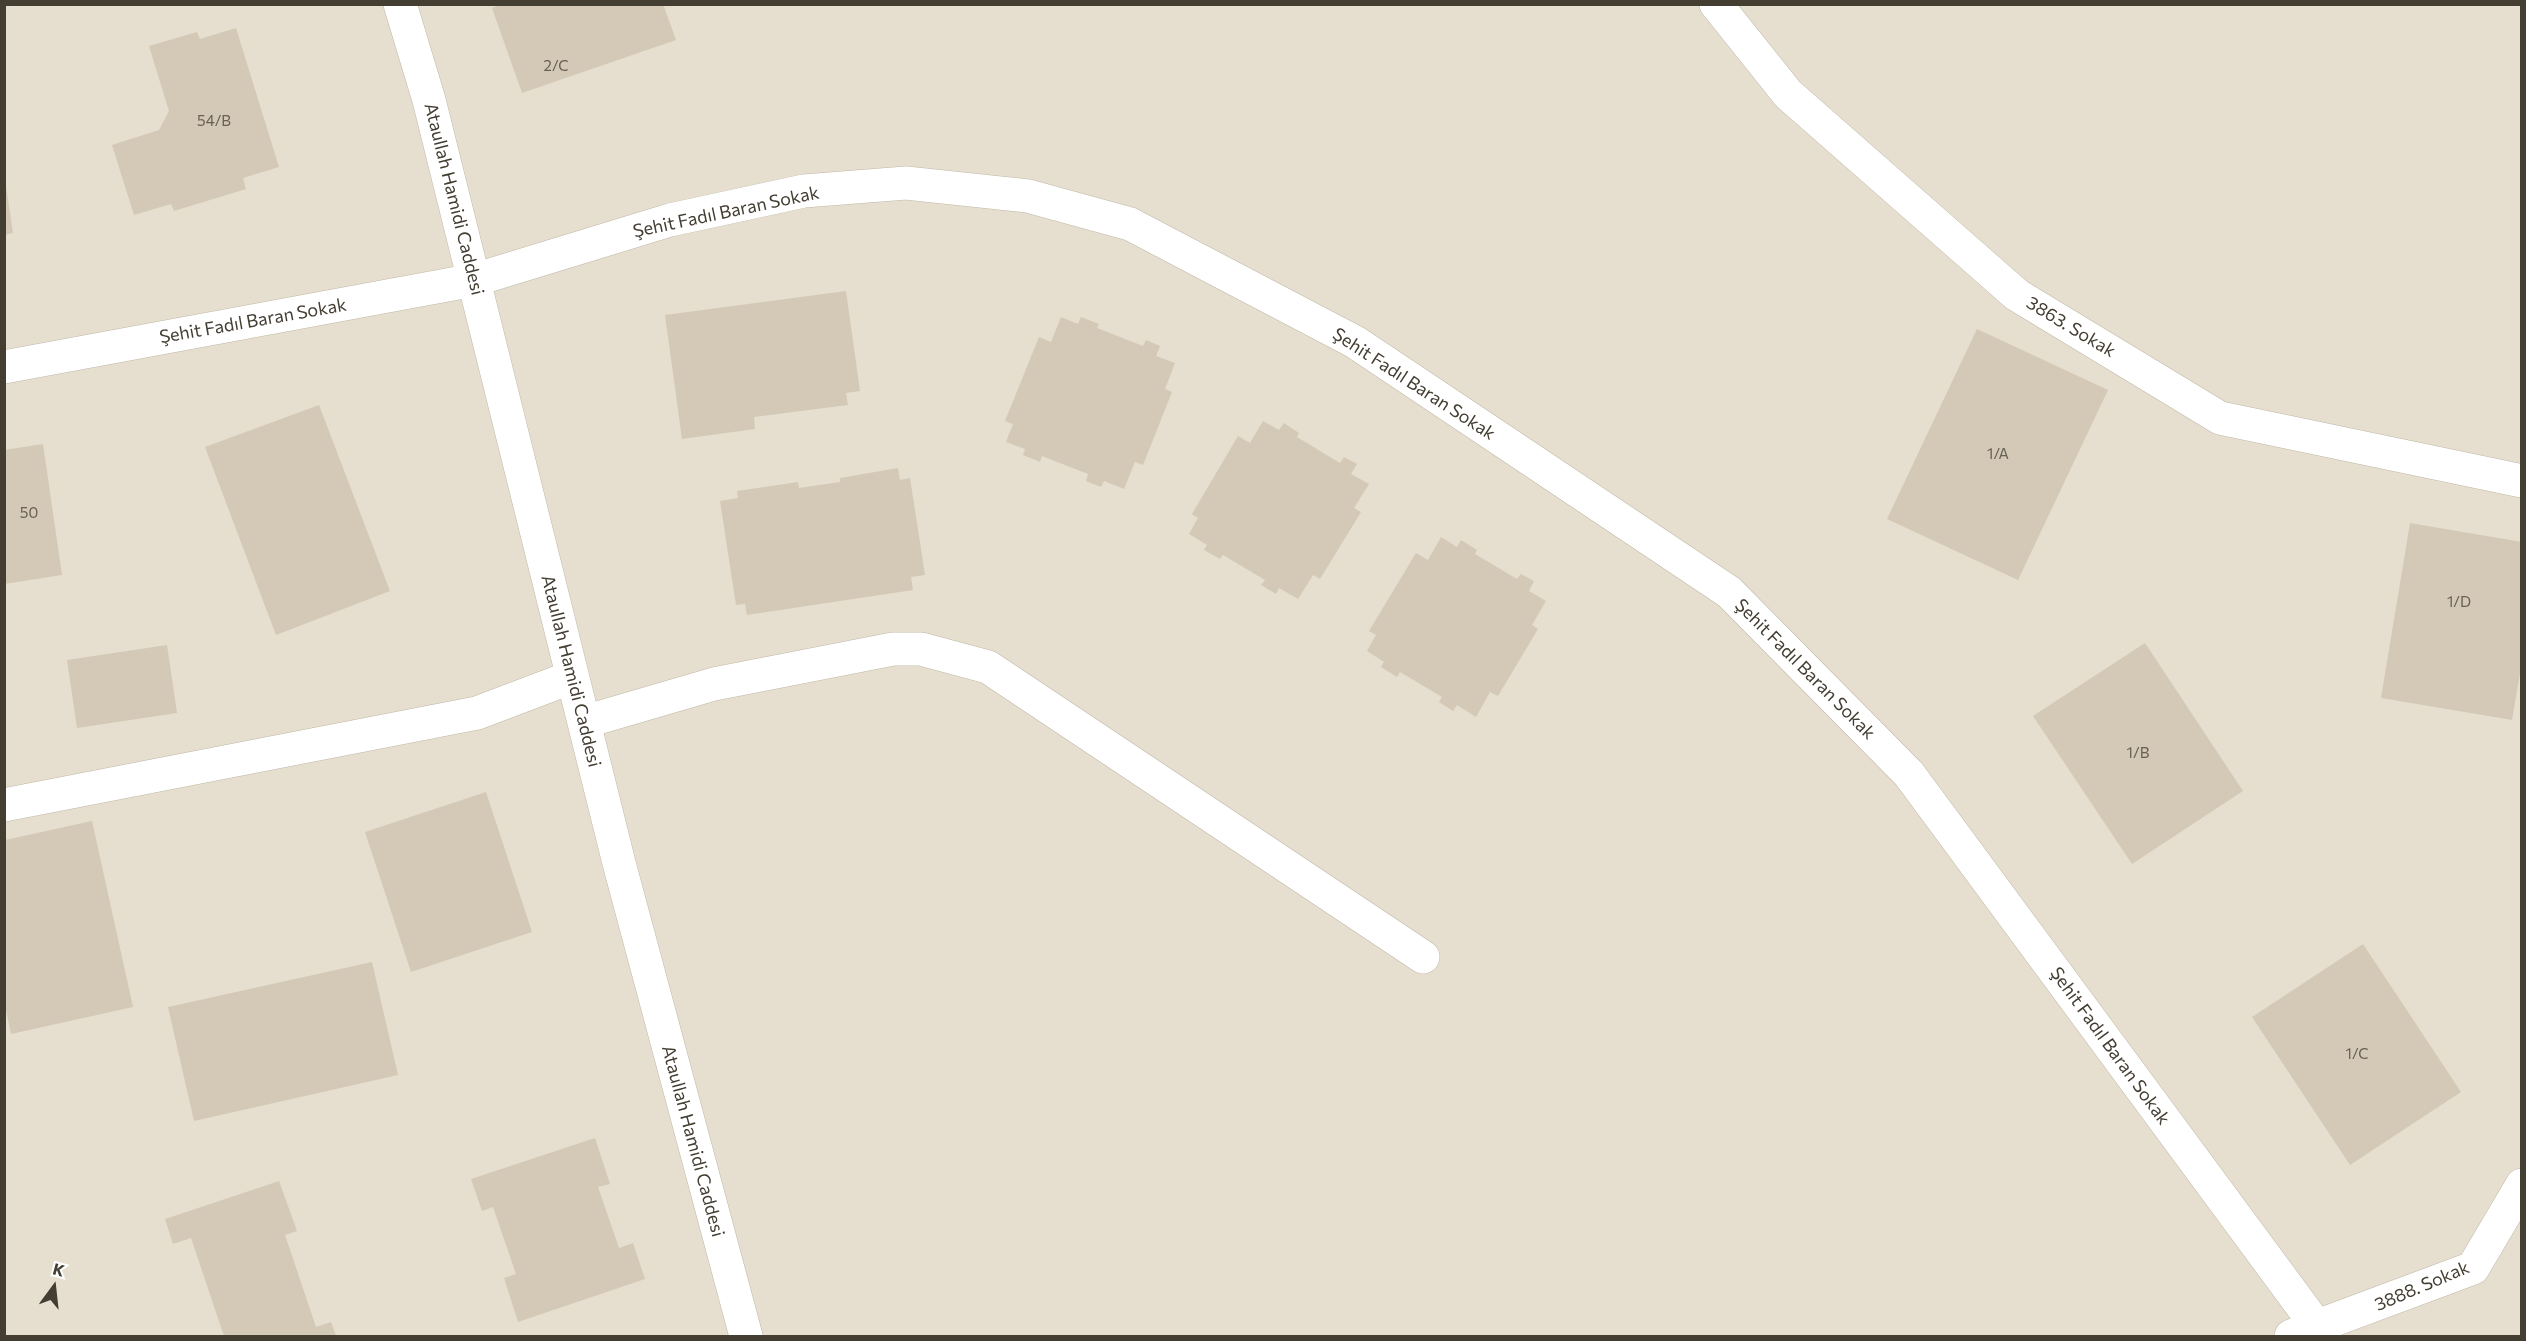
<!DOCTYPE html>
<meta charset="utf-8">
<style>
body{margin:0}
#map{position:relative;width:2526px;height:1341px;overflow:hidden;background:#f2ede1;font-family:Commissioner,sans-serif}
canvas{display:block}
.frame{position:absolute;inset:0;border:6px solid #433d32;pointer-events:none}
.north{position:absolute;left:24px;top:1257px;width:60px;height:60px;-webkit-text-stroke:4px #fff;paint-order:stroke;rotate:15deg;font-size:16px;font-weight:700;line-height:24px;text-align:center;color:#433d32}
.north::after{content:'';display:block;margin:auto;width:21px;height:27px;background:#433d32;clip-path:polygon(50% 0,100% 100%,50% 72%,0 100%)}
</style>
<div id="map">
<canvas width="2526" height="1341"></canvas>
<div class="frame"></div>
<div class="north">K</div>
</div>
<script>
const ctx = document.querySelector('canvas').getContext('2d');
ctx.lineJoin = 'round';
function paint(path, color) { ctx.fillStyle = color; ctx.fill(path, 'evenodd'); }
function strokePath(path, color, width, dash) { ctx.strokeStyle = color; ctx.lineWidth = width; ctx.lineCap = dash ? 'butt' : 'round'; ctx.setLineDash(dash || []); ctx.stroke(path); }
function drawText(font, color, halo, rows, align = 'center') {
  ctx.font = font + ' Commissioner,sans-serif'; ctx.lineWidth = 4.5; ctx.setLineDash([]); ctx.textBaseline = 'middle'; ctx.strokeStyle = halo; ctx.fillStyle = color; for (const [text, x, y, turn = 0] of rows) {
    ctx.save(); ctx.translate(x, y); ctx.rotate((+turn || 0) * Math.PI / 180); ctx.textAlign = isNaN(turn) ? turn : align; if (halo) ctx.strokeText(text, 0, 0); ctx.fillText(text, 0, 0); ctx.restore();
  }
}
paint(new Path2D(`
 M5 5H2521V1336H5Z`), '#e6dfcf');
paint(new Path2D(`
 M503 4H663L676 40 522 93 492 8Z
 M236 28 279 167 243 178 246 189 174 211 171 204 134 215 112 145 159 130 169 111 149 46 197 32 200 39Z
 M6 186 13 233 5 235V187Z
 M846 291 860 391 846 393 848 405 754 417 755 429 682 439 665 315Z
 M1061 317 1078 324 1081 317 1099 324 1097 328 1143 346 1146 340 1160 346 1156 356 1175 363 1165 389 1172 392 1143 465 1135 462 1124 489 1104 481 1101 487 1086 481 1088 474 1042 456 1040 462 1023 455 1025 449 1006 442 1013 424 1005 421 1039 337 1051 342Z
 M1977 329 2108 390 2018 580 1887 519Z
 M319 405 390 591 276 635 205 447Z
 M1263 421 1279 430 1284 423 1299 433 1297 437 1340 463 1344 457 1357 464 1351 474 1369 484 1354 508 1361 512 1320 579 1313 575 1298 599 1279 588 1276 594 1261 585 1265 580 1223 555 1220 559 1204 550 1207 545 1189 534 1198 518 1192 514 1238 436 1250 443Z
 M43 444 62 575 4 584V450Z
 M898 468 900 480 910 478 925 575 911 577 913 590 747 615 745 604 736 605 720 501 738 498 737 491 798 482 799 488 840 482V478Z
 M2410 523 2522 542V662L2512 720 2381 698Z
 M1441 537 1457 547 1461 540 1477 550 1475 554 1517 579 1521 574 1534 581 1529 591 1546 601 1532 625 1538 629 1498 696 1490 692 1476 717 1457 705 1453 711 1439 702 1442 697 1400 672 1397 677 1381 667 1384 662 1367 651 1376 635 1369 631 1416 553 1428 560Z
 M2145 643 2243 791 2132 864 2033 716Z
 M167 645 177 713 77 728 67 660Z
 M486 792 532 932 411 972 365 832Z
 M92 821 133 1007 11 1034 5 1005V840Z
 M2363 944 2461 1092 2350 1165 2252 1017Z
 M372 962 398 1075 194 1121 168 1007Z
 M595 1138 610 1184 598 1187 619 1248 633 1243 645 1279 518 1322 504 1278 516 1274 493 1207 482 1211 471 1179Z
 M279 1181 297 1231 285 1235 316 1327 331 1322 336 1336H224L191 1238 173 1244 165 1219Z`), '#d3c9b6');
const minor = new Path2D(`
 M400 4 429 100 619 863 746 1336
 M1716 4 1788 94 2017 295 2220 418 2522 481
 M4 367 474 280 670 220 804 191 906 183 1028 196 1130 224 1355 342 1729 592 1909 774 2324 1336
 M584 722 714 684 893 649H921L988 667 1423 957
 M4 805 477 713 572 677
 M2291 1336 2473 1268 2522 1185`);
strokePath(minor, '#c0b8a7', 34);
strokePath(minor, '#fff', 33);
drawText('15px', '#676053', null, [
 ["2/C",556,66],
 ["54/B",214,121],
 ["1/A",1998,454],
 ["50",29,513],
 ["1/D",2459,602],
 ["1/B",2138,753],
 ["1/C",2357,1054]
]);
drawText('18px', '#433d32', '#fff', [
 ["Ataullah Hamidi Caddesi",454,199,76],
 ["Şehit Fadıl Baran Sokak",726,212,-12],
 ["Şehit Fadıl Baran Sokak",253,321,-10],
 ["3863. Sokak",2071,327,31],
 ["Şehit Fadıl Baran Sokak",1414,384,33],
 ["Şehit Fadıl Baran Sokak",1805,669,45],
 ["Ataullah Hamidi Caddesi",571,671,76],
 ["Şehit Fadıl Baran Sokak",2110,1046,54],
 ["Ataullah Hamidi Caddesi",693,1141,75],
 ["3888. Sokak",2422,1286,-23]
]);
</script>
